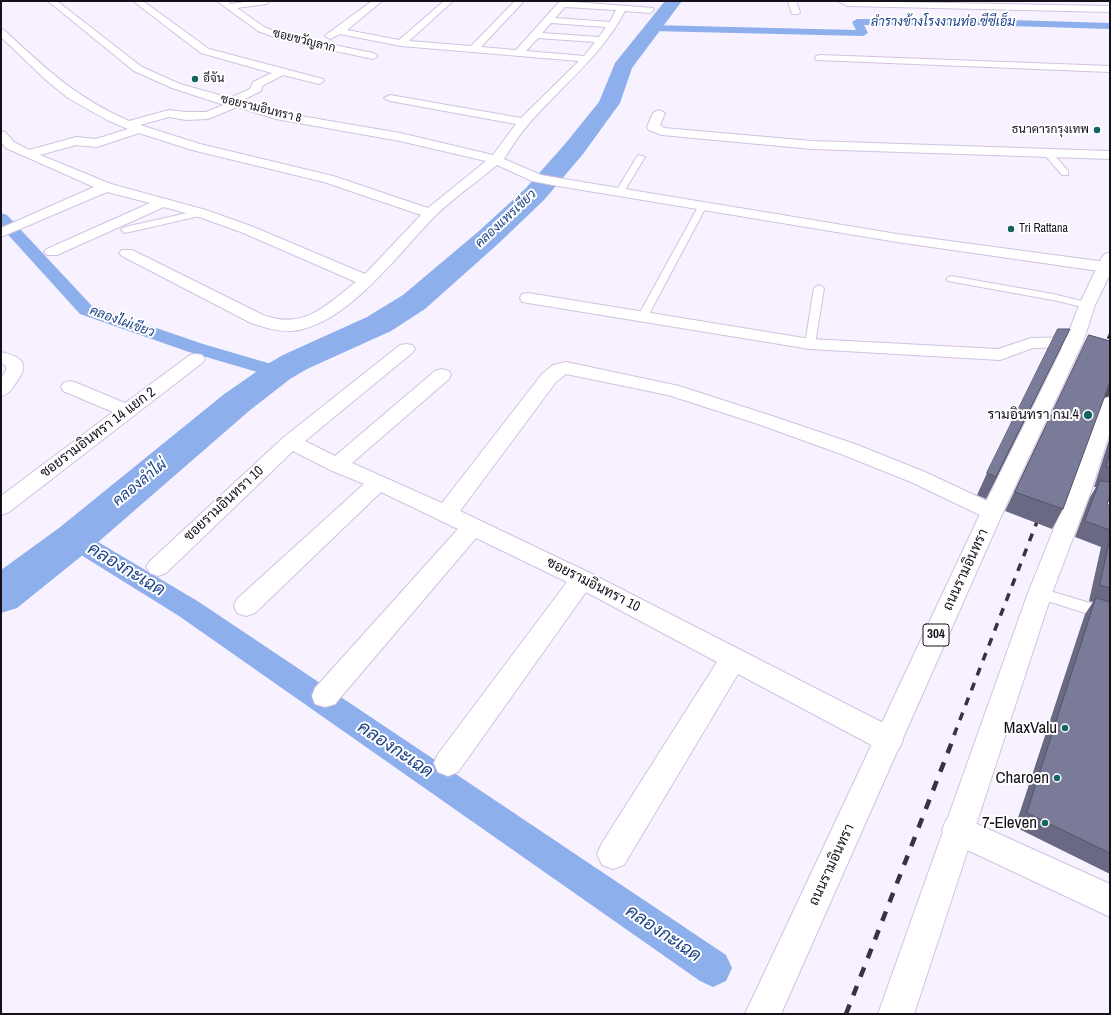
<!DOCTYPE html>
<meta charset="utf-8">
<style>
body{margin:0}
#map{position:relative;width:1111px;height:1015px;overflow:hidden;background:#f8f1ff;font-family:"Archivo Narrow",sans-serif}
canvas{display:block}
.frame{position:absolute;inset:0;border:2px solid #16101b;pointer-events:none}
</style>
<div id="map">
<canvas width="1111" height="1015"></canvas>
<div class="frame"></div>
</div>
<script>
const ctx = document.querySelector('canvas').getContext('2d');
ctx.lineJoin = 'round';
function paint(path, color) { ctx.fillStyle = color; ctx.fill(path, 'evenodd'); }
function strokePath(path, color, width, dash) { ctx.strokeStyle = color; ctx.lineWidth = width; ctx.lineCap = dash ? 'butt' : 'round'; ctx.setLineDash(dash || []); ctx.stroke(path); }
function drawText(font, color, halo, rows, align = 'center') {
  ctx.font = font + ' "Archivo Narrow",Sarabun,sans-serif'; ctx.lineWidth = 4; ctx.setLineDash([]); ctx.textBaseline = 'middle'; ctx.strokeStyle = halo; ctx.fillStyle = color; for (const [text, x, y, turn = 0] of rows) {
    ctx.save(); ctx.translate(x, y); ctx.rotate((+turn || 0) * Math.PI / 180); ctx.textAlign = isNaN(turn) ? turn : align; if (halo) ctx.strokeText(text, 0, 0); ctx.fillText(text, 0, 0); ctx.restore();
  }
}
paint(new Path2D(`
 M857 19H976L1110 23V29L976 25H864L868 33 863 36 651 31 646 28 651 25 856 30 852 22Z
 M1 213 7 215 92 306 203 344 285 368 288 372 285 376 278 378 271 376 189 352 80 314 1 227Z
 M74 530 83 533 199 602 726 955 732 968 726 981 713 987 700 981 179 616 65 545 62 539 65 533Z`), '#8dafec');
paint(new Path2D(`
 M665 1H682L632 68 620 103 583 154 544 200 499 243 425 309 391 331 307 369 290 379 249 411 89 550 17 608 1 613V570L59 528 223 395 266 365 283 355 367 317 403 295 479 231 526 188 565 144 599 102 615 63Z`), '#8dafec');
const lane = new Path2D(`
 M1044 150H1050L1068 171V175H1062L1044 154Z
 M638 155 645 157 622 195H616L615 193Z
 M702 204 706 207 647 318 646 320H638L637 318 698 207Z
 M201 210 204 211V215L125 233 121 230 125 227Z
 M951 276 1053 294 1090 303 1092 305 1087 308 1053 300 948 281 946 279Z
 M819 285 824 288 815 344 810 347 805 344 814 288Z
 M1040 588 1110 609V621L1035 597 1033 593 1035 589Z`);
const street = new Path2D(`
 M48 1H57L142 67 180 84 230 98 250 89 253 82 272 73 201 53 133 1H143L209 49 323 79 324 81 319 84 283 75 262 86 261 91 241 101 277 112 400 133 493 155 516 124 390 101 384 98 390 95 521 118 579 61 401 46 340 34 330 39 325 36 327 34 372 1H382L347 30 399 40 444 1H453L409 41 471 46 515 1H524L481 47 516 50 560 1 653 8 654 10 650 13 625 11C601 57 560 87 527 126 518 136 511 148 504 159L541 175 558 178 897 234 1106 262 1110 263V271L1106 272 897 242 558 186 532 181 497 165C477 182 453 198 434 217 398 254 346 326 292 331 278 332 264 327 251 323L122 256 119 253 122 250H132L263 315C304 330 325 306 356 282L241 232 196 216 164 207 57 255H47L44 252 47 249 150 203 107 192 1 237V228L94 187 6 148 1 142V131L5 132 14 142 29 150 76 137 96 139 128 129 107 120 68 98 47 81 1 37V29L4 30C45 68 76 98 129 121L169 110 186 112H206L224 105 172 88 134 71ZM565 7 616 10 610 22 555 18ZM551 23 606 27 599 37 542 33ZM538 38 595 42 584 56 526 51ZM237 107 276 119 400 141 486 161 428 208 333 176 200 144 140 125 169 117 186 120 208 119ZM139 133 192 150 324 182 421 215 365 274 251 226 206 210 111 184 40 155 76 145 97 147Z
 M217 1H227L231 4 250 1H270L266 4 237 8 264 27 285 35 373 53 378 56 373 59 279 39 258 31Z
 M788 1H796L800 12 798 14H792Z
 M838 1 1110 6V12L847 6Z
 M820 55 1110 66V72L816 60 815 58 816 56Z
 M659 110 665 113 660 125 664 128 812 141 1110 151V159L812 149 662 135 649 130 647 127 653 113Z
 M528 293 810 339 998 349 1031 338 1074 337 1080 338 1083 342 1080 346 1074 347 1033 348 1000 360 810 349 522 302 520 298 522 294Z
 M406 344 412 345 415 349 412 353 305 441 335 456 435 371 442 369 449 371 451 375 449 379 352 463 442 503 542 374 553 365 566 362 679 386 769 415 855 444 925 472 1000 507 1003 512 1000 517 992 520 984 517 911 482 841 454 755 423 668 395 566 374 556 382 460 511 590 573 899 731 903 740 899 749 889 752 879 749 738 674 624 865 613 869 602 865 597 854 602 843 717 662 586 592 458 772 448 776 438 772 434 763 438 754 567 582 476 538 335 704 325 707 315 704 312 696 315 688 458 529 381 492 255 613 246 616 237 613 234 606 237 599 364 484 330 470 293 451 166 573 158 576 150 573 146 567 150 561 284 437 400 345Z
 M1 352C23 357 31 364 15 384 11 390 9 394 1 396V378L6 371V366L1 363Z
 M196 354 202 355 205 359 202 363 9 512 1 515V496L113 412 63 391 61 387 63 383 70 381 77 383 125 403 190 355Z`);
const secondary = new Path2D(`
 M957 815 1110 884V917L946 840 942 830 946 820Z`);
const primary = new Path2D(`
 M1110 252V274L1095 305 1083 342 1003 512 781 1014H745L981 512 1065 342 1079 305 1102 257 1105 254Z
 M1110 397V432L1091 491 1052 593 914 1014H878L1028 593 1069 491 1100 403 1103 399Z`);
strokePath(lane, '#d2c2e1', 2);
strokePath(street, '#d2c2e1', 2);
strokePath(secondary, '#d2c2e1', 2);
strokePath(primary, '#d2c2e1', 2);
paint(lane, '#fff');
paint(street, '#fff');
paint(secondary, '#fff');
paint(primary, '#fff');
strokePath(new Path2D(`
 M1109 337 1110 333`), '#39333f', 2, [5, 5]);
strokePath(new Path2D(`
 M1104 350 1109 336`), '#39333f', 2.5, [6, 6]);
strokePath(new Path2D(`
 M954 735 1040 514`), '#39333f', 3.5, [8, 8]);
strokePath(new Path2D(`
 M846 1014 955 734`), '#39333f', 4.5, [10, 10]);
paint(new Path2D(`
 M1070 329 986 499 977 495 987 473Z
 M1089 335 1110 341V396L1104 397 1063 509 1052 529 1005 511Z
 M1110 437V496L1107 505H1110V874L1015 827 1085 614 1093 602 1089 601 1101 547 1075 537 1090 497 1096 487H1094Z`), '#696984');
paint(new Path2D(`
 M1070 329 1060 349 986 499 996 477Z
 M1110 382V396L1103 398Z`), '#55556b');
const building = new Path2D(`
 M1058 329H1070L996 477 987 473Z
 M1089 335 1110 341V382L1063 509 1015 492Z
 M1110 453V467H1106Z
 M1100 481 1110 482V496L1107 505H1110V530L1085 521Z
 M1110 538V588L1100 585Z
 M1096 598 1110 602V853L1027 813Z`);
paint(building, '#7a7a99');
strokePath(building, '#55556b', 1);
for (const [x, y, r, color] of [
 [195,79,4,"#156462"],
 [1097,130,4,"#156462"],
 [1011,229,4,"#156462"],
 [1088,415,5,"#156462"],
 [1065,728,4,"#156462"],
 [1057,778,4,"#156462"],
 [1045,823,4,"#156462"]
]) { const dot = new Path2D(); dot.arc(x, y, r, 0, 2 * Math.PI); ctx.fillStyle = color; ctx.fill(dot); strokePath(dot, '#fff', 1.5); }
drawText('12px', '#16101b', '#fff', [
 ["ซอยขวัญลาก",304,41,14],
 ["ซอยรามอินทรา 8",261,109,14]
]);
drawText('12px', '#16101b', '#fff', [
 ["อีจัน",203,79],
 ["ธนาคารกรุงเทพ",1089,130,"right"],
 ["Tri Rattana",1019,229]
], 'left');
drawText('italic 13px', '#1e438a', '#fff', [
 ["ลำรางข้างโรงงานท่อ ซีซีเอ็ม",943,23],
 ["คลองแพรเขียว",506,219,-43],
 ["คลองไผ่เขียว",122,322,20]
]);
for (const [x, y, w] of [
 [936,635,26]
]) { const box = new Path2D(); box.roundRect(x - w / 2, y - 11, w, 22, 3); ctx.fillStyle = '#fff'; ctx.fill(box); strokePath(box, '#16101b', 1); }
drawText('bold 13px', '#16101b', null, [
 ["304",936,635]
]);
drawText('14px', '#16101b', '#fff', [
 ["รามอินทรา กม.4",1079,415]
], 'right');
drawText('14px', '#16101b', '#fff', [
 ["ซอยรามอินทรา 14 แยก 2",98,433,-37],
 ["ซอยรามอินทรา 10",224,504,-43],
 ["ถนนรามอินทรา",966,570,-65],
 ["ซอยรามอินทรา 10",593,585,27],
 ["ถนนรามอินทรา",832,865,-65]
]);
drawText('italic 15px', '#1e438a', '#fff', [
 ["คลองลำไผ่",140,483,-39]
]);
drawText('17px', '#16101b', '#fff', [
 ["MaxValu",1057,728],
 ["Charoen",1049,778],
 ["7-Eleven",1037,823]
], 'right');
drawText('italic 18px', '#1e438a', '#fff', [
 ["คลองกะเฉด",126,570,31],
 ["คลองกะเฉด",395,750,34],
 ["คลองกะเฉด",663,934,34]
]);
</script>
